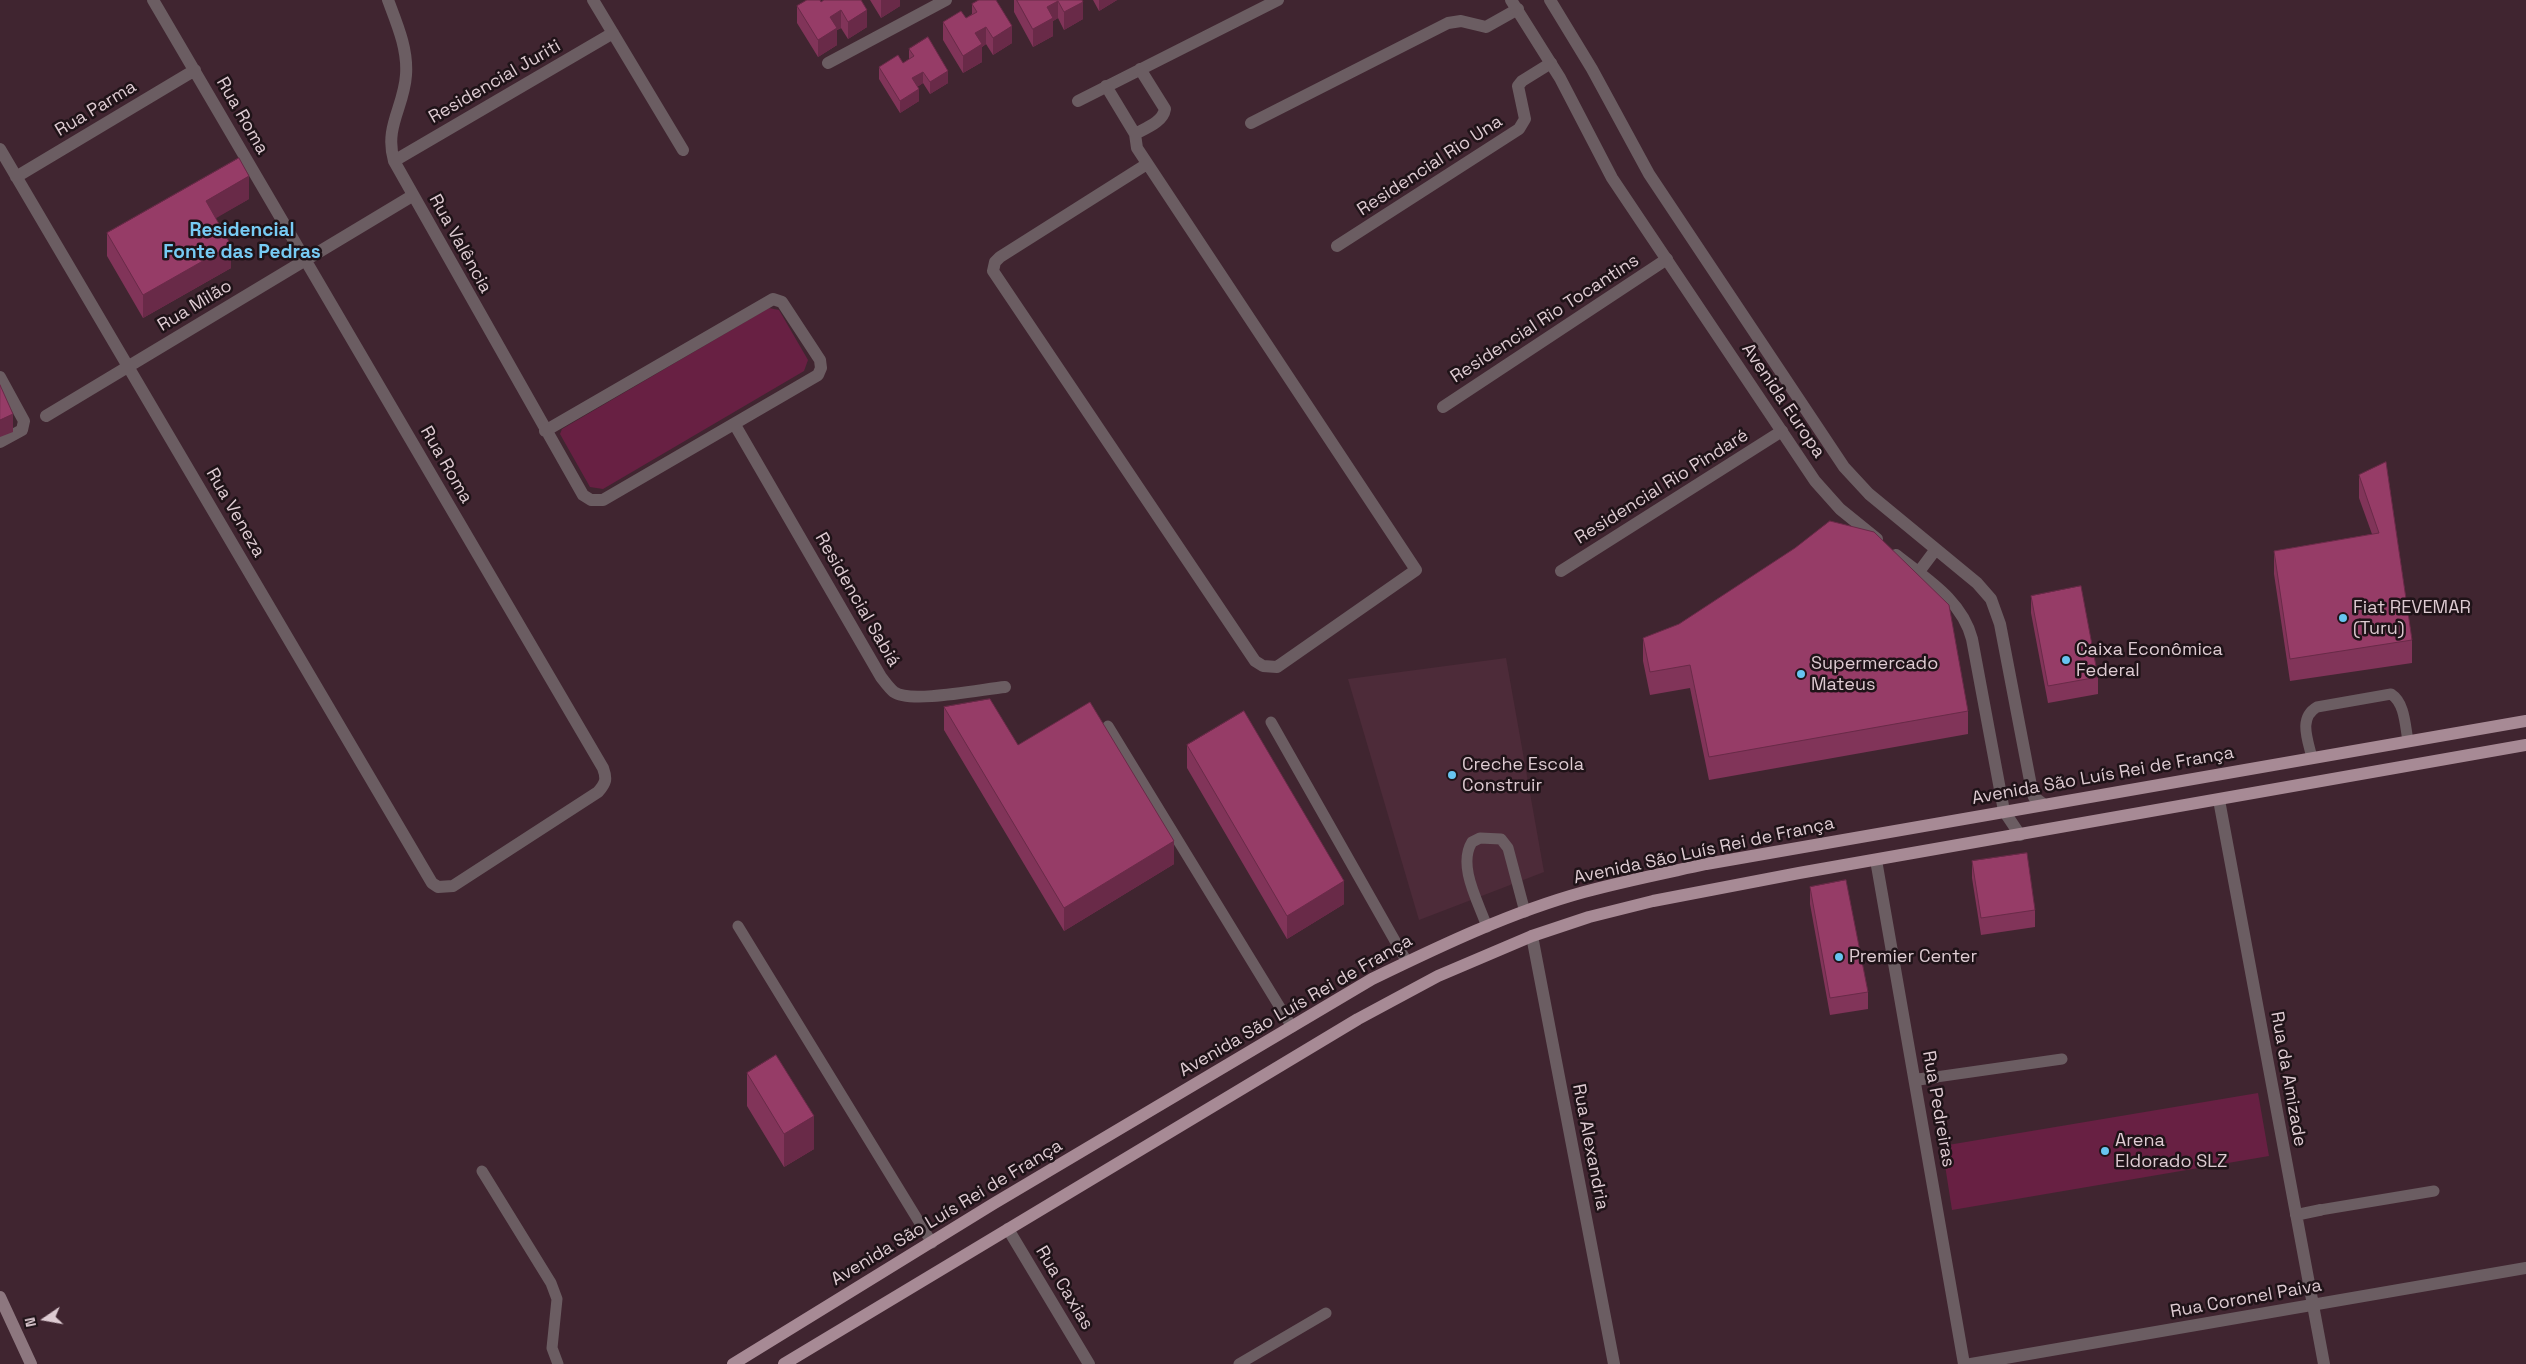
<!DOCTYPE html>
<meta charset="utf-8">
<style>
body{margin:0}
#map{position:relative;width:2526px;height:1364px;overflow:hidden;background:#402530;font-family:"Space Grotesk",sans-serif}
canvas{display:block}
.north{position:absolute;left:20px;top:1294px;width:50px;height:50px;-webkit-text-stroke:4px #1f1318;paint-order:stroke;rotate:258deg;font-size:14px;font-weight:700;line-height:20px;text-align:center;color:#decbd2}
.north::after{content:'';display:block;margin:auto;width:18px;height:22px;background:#decbd2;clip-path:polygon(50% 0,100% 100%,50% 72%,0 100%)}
</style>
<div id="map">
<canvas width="2526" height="1364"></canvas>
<div class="north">N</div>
</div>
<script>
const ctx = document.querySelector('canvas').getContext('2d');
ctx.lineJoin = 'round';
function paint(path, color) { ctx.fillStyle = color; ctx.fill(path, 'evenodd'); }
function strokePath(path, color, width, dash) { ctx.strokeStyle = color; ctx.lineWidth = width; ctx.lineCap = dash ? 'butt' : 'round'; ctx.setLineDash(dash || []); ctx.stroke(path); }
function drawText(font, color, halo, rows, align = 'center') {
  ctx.font = font + ' "Space Grotesk",sans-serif'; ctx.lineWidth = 5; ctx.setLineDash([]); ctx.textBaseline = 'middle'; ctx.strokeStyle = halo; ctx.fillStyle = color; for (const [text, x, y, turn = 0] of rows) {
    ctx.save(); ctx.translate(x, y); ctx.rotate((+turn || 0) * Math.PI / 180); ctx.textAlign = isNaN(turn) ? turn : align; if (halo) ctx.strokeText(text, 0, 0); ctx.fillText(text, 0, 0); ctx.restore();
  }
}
paint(new Path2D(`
 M1506 658 1544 872 1419 920 1348 679Z`), '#4d2b39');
paint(new Path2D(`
 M769 308 779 310 808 360 804 371 603 489 590 487 560 434 562 429Z
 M2258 1093 2269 1156 1952 1210 1942 1146Z`), '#682043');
strokePath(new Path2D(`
 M1271 722 1407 962
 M1108 726 1292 1027
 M2312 758C2308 740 2298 718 2317 707L2391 694C2405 703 2405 725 2408 741
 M738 926 932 1243
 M1487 927C1479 903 1457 866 1472 842L1480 838 1501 839 1508 848 1525 912
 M1936 1077 2062 1059
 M482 1171 551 1283 557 1299 552 1348 558 1364
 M2320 1210 2434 1191
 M1239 1364 1326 1313`), '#6b5d62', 11);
strokePath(new Path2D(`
 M388 0C397 24 408 49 406 75 404 107 384 127 394 161L583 495 591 500H603L818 375 821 368 820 360 782 302 773 299 545 431
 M593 0 683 150
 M828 63 946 0
 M1140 69 1165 109C1163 122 1146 128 1135 134L1137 148 1416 570 1277 667 1263 666 1255 661 993 271 995 262 1000 257 1147 164
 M1106 86 1135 134
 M1078 101 1278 0
 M1251 123 1448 23 1461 21 1486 27 1518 9
 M0 149 432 883 438 887 453 886 598 792C606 783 607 779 603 768L153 0
 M394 161 613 33
 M16 177 195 70
 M1337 246 1519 129 1525 119 1518 86 1522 81 1551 63
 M0 377 24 421 22 430 0 442
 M1443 407 1667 259
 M46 416 412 196
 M735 425 881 677C885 682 889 688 894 692 910 704 983 689 1005 687
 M1561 571 1782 431
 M2219 800 2324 1364
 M1876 860 1964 1364
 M1532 936 1614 1364
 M1915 1080 1936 1077
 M2296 1215 2320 1210
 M1008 1229 1089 1364
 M1971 1364 2526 1268`), '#6b5d62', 12);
strokePath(new Path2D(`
 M1511 0 1560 78 1612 178 1815 481 1840 509 1877 539
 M1550 0 1592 69 1649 174 1844 467 1869 494 1977 583 1991 599 2000 624 2032 791 2034 797 2043 804
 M1896 555C1926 579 1962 600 1972 639L2004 811 2020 835
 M1918 573 1936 549`), '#6b5d62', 12);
strokePath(new Path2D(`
 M0 1297 31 1364`), '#8d777f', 12);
strokePath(new Path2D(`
 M733 1364 993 1204 1372 979C1440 946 1511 912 1584 892 1624 881 1665 873 1706 864L2526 721
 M784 1364 1358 1019 1438 976 1532 936 1589 917 1653 901 1799 873 2526 745`), '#a78a95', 12);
paint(new Path2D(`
 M824 0 867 27 848 39 841 28 837 30V45L818 57 797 23V6L821 2Z
 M870 0H900V6L881 18Z
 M1014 0H1082L1083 19 1064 30 1058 18 1053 21V36L1033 47 1014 12Z
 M1093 0H1117L1099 11Z
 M972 4 1012 43 993 55 986 44 982 47V62L963 73 943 40V22L966 18 972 14Z
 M909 49 948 83 930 94 923 83 917 87 919 101 900 113 879 79V67L903 63 909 59Z
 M249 199 215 218 231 268 143 318 107 256V233Z
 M2386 462 2412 640V663L2290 681 2274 574V551L2372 534 2359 498V475Z
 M2031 596 2098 677V694L2048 703 2031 613Z
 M1643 638 1968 711V734L1709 780 1690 688 1650 695 1643 661Z
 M944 707 1018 745 1174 864 1064 931 944 730Z
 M1187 745 1344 904 1287 939 1187 768Z
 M1972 861 2035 910V927L1981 935 1972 878Z
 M1810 887 1868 992V1009L1830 1015 1810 904Z
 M747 1073 814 1149 784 1167 747 1106Z`), '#813459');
paint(new Path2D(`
 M881 0H900V6L881 18Z
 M1099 0H1117L1099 11Z
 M1058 1V18L1053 21V36L1033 47V29L1047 7Z
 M1083 2V19L1064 30V12Z
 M841 10V28L837 30V45L818 57V40L830 17Z
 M867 10V27L848 39V22Z
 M1012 26V43L993 55V38Z
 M986 27V44L982 47V62L963 73V56L975 33Z
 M948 71V83L930 94V82Z
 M923 72V83L912 90V78Z
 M919 89V101L900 113V101Z
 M249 176V199L206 224V201Z
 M231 245V268L143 318V295Z
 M13 414V432L0 437V420Z
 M1174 841V864L1064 931V908Z
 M1344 881V904L1287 939V916Z
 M814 1116V1149L784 1167V1134Z`), '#692a48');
const building = new Path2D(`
 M807 0H820L821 2 824 0H861L867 10 848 22 841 10 830 17 837 28 818 40 797 6Z
 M979 0H996L1012 26 993 38 986 27 975 33 982 44 963 56 943 22 961 11 966 18 977 12 972 4Z
 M1017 0H1082L1083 2 1064 12 1058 1 1047 7 1053 18 1033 29Z
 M928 37 948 71 930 82 923 72 912 78 919 89 900 101 879 67 898 55 903 63 914 56 909 49Z
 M239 158 249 176 206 201 231 245 143 295 107 233Z
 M0 385 13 414 0 420Z
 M2386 462 2412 640 2290 659 2274 551 2379 533 2359 475Z
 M1830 521 1874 532 1949 605 1968 711 1709 757 1690 665 1650 672 1643 638 1679 624 1795 548Z
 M2081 586 2098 677 2048 686 2031 596Z
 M990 699 1018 745 1090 702 1174 841 1064 908 944 707Z
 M1244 711 1344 881 1287 916 1187 745Z
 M2027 853 2035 910 1981 918 1972 861Z
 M1846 880 1868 992 1830 998 1810 887Z
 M776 1055 814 1116 784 1134 747 1073Z`);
paint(building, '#963c67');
strokePath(building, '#692a48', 1);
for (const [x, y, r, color] of [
 [2343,618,5,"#67c4f0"],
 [2066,660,5,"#67c4f0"],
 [1801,674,5,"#67c4f0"],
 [1452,775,5,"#67c4f0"],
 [1839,957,5,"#67c4f0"],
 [2105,1151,5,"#67c4f0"]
]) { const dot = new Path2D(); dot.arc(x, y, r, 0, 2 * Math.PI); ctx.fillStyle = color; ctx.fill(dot); strokePath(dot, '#1f1318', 2); }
drawText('18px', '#decbd2', '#1f1318', [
 ["Residencial Juriti",495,82,-30],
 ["Rua Parma",96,109,-31],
 ["Rua Roma",242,116,60],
 ["Residencial Rio Una",1430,166,-33],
 ["Rua Valência",460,244,61],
 ["Rua Milão",195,306,-31],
 ["Residencial Rio Tocantins",1545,319,-33],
 ["Avenida Europa",1783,401,56],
 ["Rua Roma",446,465,60],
 ["Residencial Rio Pindaré",1662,487,-32],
 ["Rua Veneza",235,513,60],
 ["Residencial Sabiá",857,600,60],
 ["Avenida São Luís Rei de França",2103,776,-10],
 ["Avenida São Luís Rei de França",1704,851,-12],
 ["Avenida São Luís Rei de França",1296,1006,-30],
 ["Rua da Amizade",2288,1079,80],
 ["Rua Pedreiras",1938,1109,80],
 ["Rua Alexandria",1590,1147,79],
 ["Avenida São Luís Rei de França",947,1213,-31],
 ["Rua Caxias",1064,1288,59],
 ["Rua Coronel Paiva",2246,1299,-10]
]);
drawText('18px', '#decbd2', '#1f1318', [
 ["Fiat REVEMAR",2353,608],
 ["(Turu)",2353,629],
 ["Caixa Econômica",2076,650],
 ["Federal",2076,671],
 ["Supermercado",1811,664],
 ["Mateus",1811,685],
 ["Creche Escola",1462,765],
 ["Construir",1462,786],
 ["Premier Center",1849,957],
 ["Arena",2115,1141],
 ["Eldorado SLZ",2115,1162]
], 'left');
drawText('bold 19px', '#77cbf4', '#1f1318', [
 ["Residencial",242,231],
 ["Fonte das Pedras",242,253]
]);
</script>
